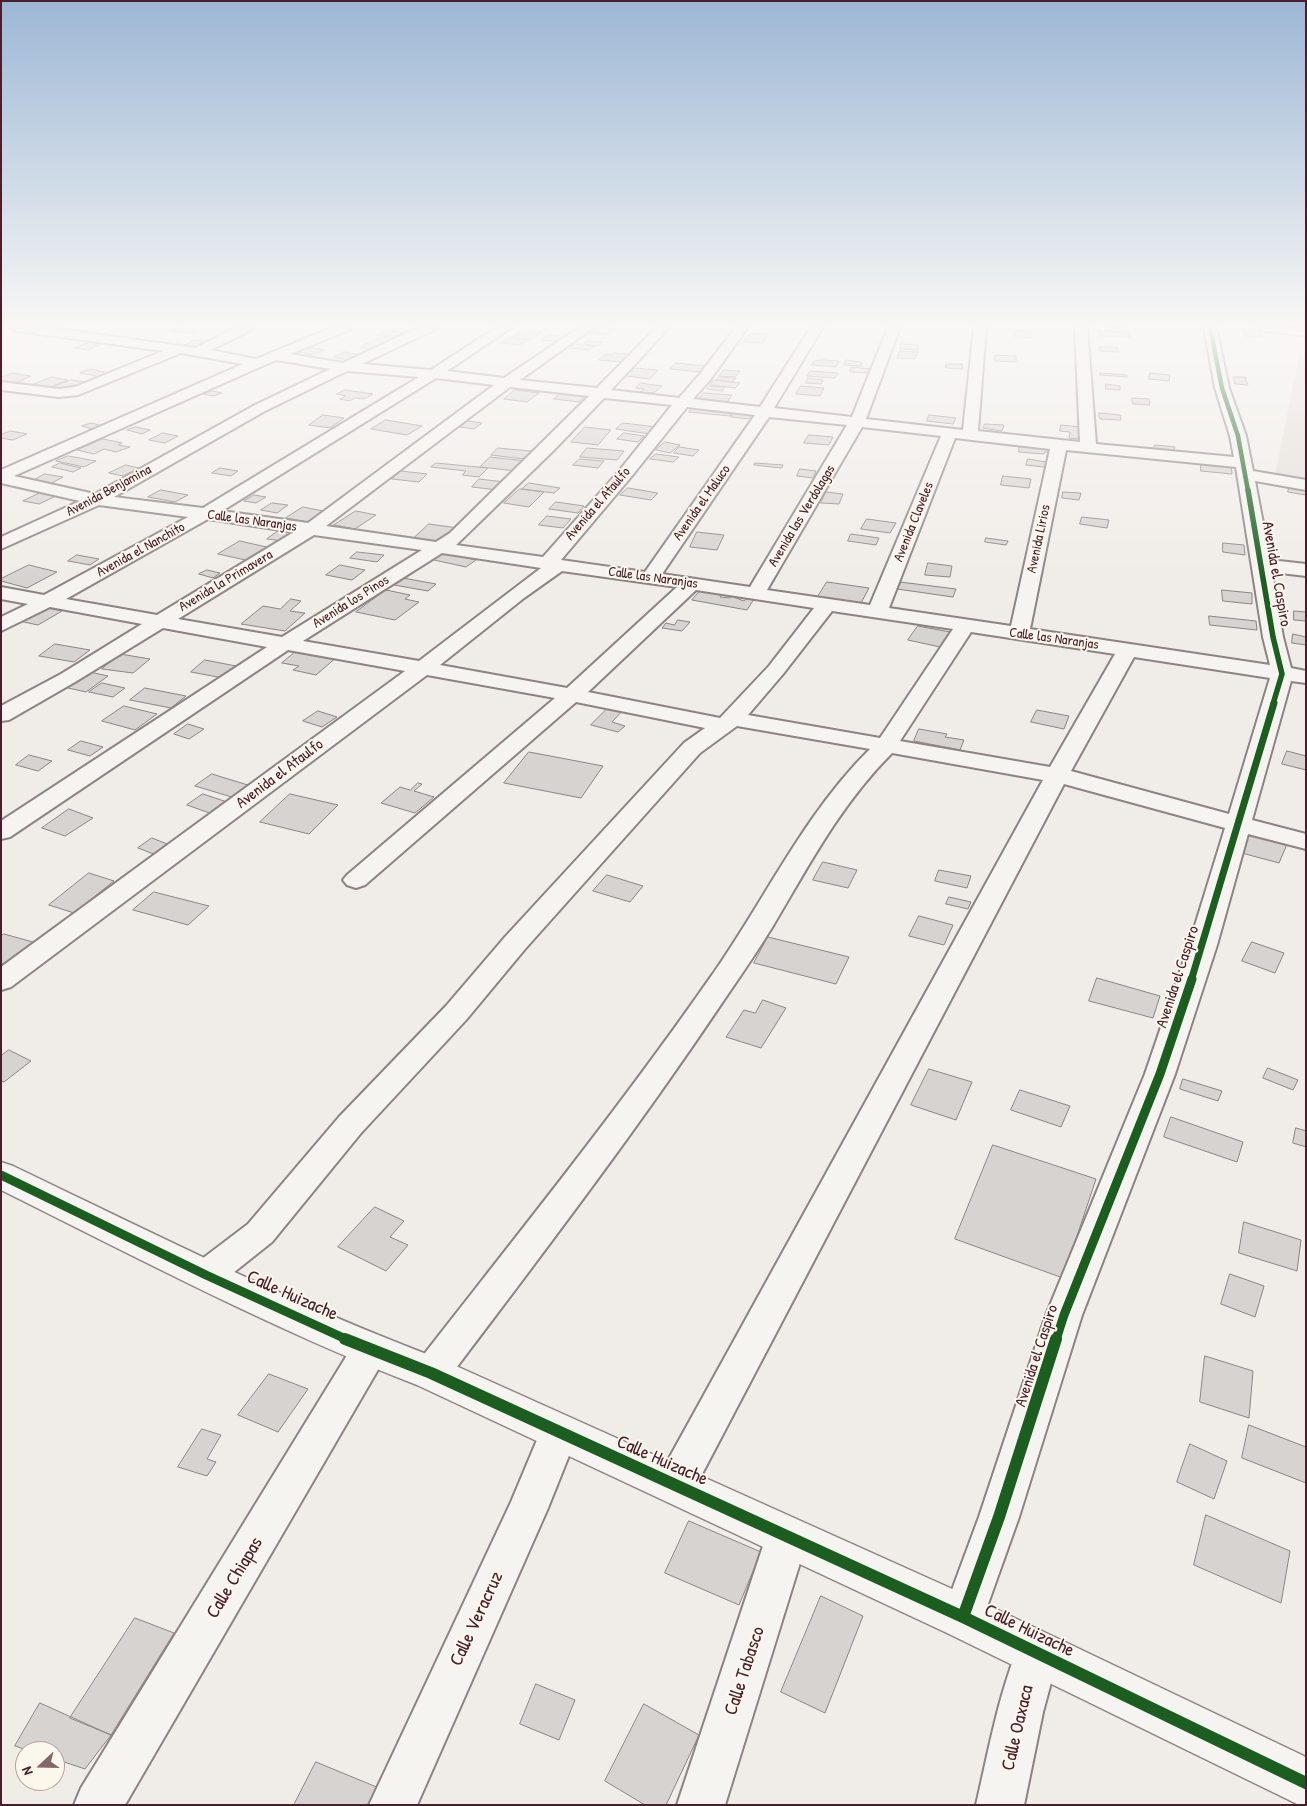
<!DOCTYPE html>
<style>
body{margin:0}
#map{position:relative;width:1307px;height:1806px;overflow:hidden;background:#f0ede8;font-family:"Patrick Hand",sans-serif}
canvas{display:block}
.frame{position:absolute;inset:0;border:2px solid #4a1f2b;pointer-events:none}
.north{position:absolute;left:15px;top:1741px;width:50px;height:50px;box-sizing:border-box;background:#fbf7ec;border:1px solid #b4a19f;border-radius:50%;rotate:249deg;font-size:14px;font-weight:700;line-height:20px;text-align:center;color:#4a1f2b}
.north::after{content:'';display:block;margin:auto;width:18px;height:22px;background:#84676d;clip-path:polygon(50% 0,100% 100%,50% 72%,0 100%)}
</style>
<div id="map">
<canvas width="1307" height="1806"></canvas>
<div class="frame"></div>
<div class="north">N</div>
</div>
<script>
const ctx = document.querySelector('canvas').getContext('2d');
ctx.lineJoin = 'round';
function paint(path, color) { ctx.fillStyle = color; ctx.fill(path, 'evenodd'); }
function strokePath(path, color, width, dash) { ctx.strokeStyle = color; ctx.lineWidth = width; ctx.lineCap = dash ? 'butt' : 'round'; ctx.setLineDash(dash || []); ctx.stroke(path); }
function drawText(font, color, halo, rows, align = 'center') {
  ctx.font = font + ' "Patrick Hand",sans-serif'; ctx.lineWidth = 4; ctx.setLineDash([]); ctx.textBaseline = 'middle'; ctx.strokeStyle = halo; ctx.fillStyle = color; for (const [text, x, y, turn = 0] of rows) {
    ctx.save(); ctx.translate(x, y); ctx.rotate((+turn || 0) * Math.PI / 180); ctx.textAlign = isNaN(turn) ? turn : align; if (halo) ctx.strokeText(text, 0, 0); ctx.fillText(text, 0, 0); ctx.restore();
  }
}
paint(new Path2D(`
 M1299 356 1306 357V481L1275 476Z`), '#e4ddd7');
const building = new Path2D(`
 M599 327 617 329 609 335 591 333Z
 M1107 327H1125L1126 332 1108 331Z
 M176 328 201 331 195 334 170 331Z
 M1243 329 1259 330 1263 337H1247Z
 M388 330 405 333 395 338 377 335Z
 M1014 330 1030 331 1031 338 1015 337Z
 M528 331 541 332 531 340 512 337 520 332 525 333Z
 M1098 331 1129 333 1131 337 1099 336Z
 M750 333 768 334 763 343 744 342Z
 M547 335 567 337 560 342 541 340Z
 M383 337 394 339 371 349 360 347Z
 M508 338 527 340 520 345 501 343Z
 M195 340 211 342 199 348 183 346Z
 M587 341 603 342 599 346 583 344Z
 M91 342 103 343 88 350 75 348Z
 M575 344 595 346 589 350 569 348Z
 M901 344 918 345V350L900 349Z
 M309 347 324 350 314 355 299 352Z
 M1099 347H1117L1119 352 1100 351Z
 M900 351 918 352 915 359 897 358Z
 M345 352 361 355 348 360 333 357Z
 M614 353 631 355 623 362 599 360 606 354 612 355Z
 M995 355 1016 356V362L995 361Z
 M822 360 839 361 836 367 811 365 814 361Z
 M846 360 862 362 861 366 844 365Z
 M676 363 706 366 700 372 670 369Z
 M946 364H962L963 369 946 368Z
 M852 367 872 369 870 373 850 372Z
 M635 368 658 370 650 379 626 376Z
 M90 369 110 373 101 377 80 373Z
 M724 370 740 371 735 377 719 376Z
 M810 371 838 373 835 378 807 376Z
 M12 373 31 376 16 383 1 381V378Z
 M1100 373 1127 375V377L1100 375Z
 M1150 373 1170 375 1169 381 1149 379Z
 M52 377 68 380 48 388 32 385Z
 M719 377 736 378 733 382 716 380Z
 M1234 377H1245L1248 385 1235 384Z
 M808 378 823 380 821 384 806 383Z
 M71 380 85 382 65 391 51 388Z
 M714 380 740 383 735 388 710 385Z
 M641 383 662 386 654 393 640 392 644 389 636 388Z
 M1106 384 1120 386V390L1106 389Z
 M710 386 725 387 722 391 707 389Z
 M801 386 824 388 820 396 796 394Z
 M345 390 373 394 364 399 355 398 349 401 340 399 346 396 337 394Z
 M515 390 539 393 527 402 504 399Z
 M212 391 222 393 213 396 203 394Z
 M563 391 587 394 579 402 554 399Z
 M704 393 732 395 727 402 699 399Z
 M1132 398 1149 399 1150 405 1133 404Z
 M694 406 734 410 730 416 689 412Z
 M736 410 755 413 750 419 731 417Z
 M1099 413 1120 415 1121 420 1100 419Z
 M323 415 344 418 330 428 309 425Z
 M929 415 956 418 953 424 927 421Z
 M386 420 422 426 407 435 371 429Z
 M468 421 482 423 474 429 460 427Z
 M92 423 102 426 92 429 82 426Z
 M623 423 656 427 650 434 616 429Z
 M985 424 1004 425 1002 431 983 428Z
 M1061 425 1080 427 1078 439 1069 438 1070 432 1060 431Z
 M136 427 150 430 142 434 127 430Z
 M585 427 611 430 598 445 571 442Z
 M11 431 27 434 13 440 1 438V435Z
 M163 433 178 436 165 443 149 440Z
 M624 433 644 436 638 442 617 439Z
 M809 435 833 437 829 445 804 443Z
 M103 439 122 443 118 445 130 447 116 452 104 449 94 454 77 450Z
 M665 442 680 445 670 453 656 450Z
 M1020 442 1051 445 1050 452H1045L1044 454 1019 452Z
 M1155 445 1175 447 1174 451 1154 449Z
 M679 447 699 450 693 456 674 453Z
 M498 448 531 451 524 459 491 455Z
 M587 448 624 451 617 460 580 457Z
 M656 454 679 457 673 462 650 459Z
 M68 456 96 461 84 467 56 461Z
 M490 457 526 461 516 471 480 467Z
 M580 459 604 461 598 468 573 465Z
 M1028 459 1046 462 1044 467 1026 465Z
 M1201 462 1231 464 1232 474 1201 471Z
 M60 463 81 468 73 472 52 467Z
 M436 463 488 468 479 477 462 475 466 471 431 467Z
 M755 463 783 465 782 468 754 465Z
 M126 465 139 468 123 476 109 473Z
 M220 468 238 471 231 476 212 473Z
 M800 469 816 471 813 478 797 476Z
 M401 471 427 474 419 482 392 479Z
 M45 474 63 477 50 484 32 481Z
 M1003 476 1031 479 1029 488 1001 485Z
 M479 479 505 482 498 490 472 487Z
 M529 483 560 488 554 493 522 489Z
 M1290 485 1306 487V495L1288 492Z
 M628 488 658 493 651 500 620 495Z
 M520 489 544 492 529 507 504 503Z
 M161 490 188 495 175 502 148 497Z
 M826 492 843 494 839 504 821 503Z
 M1063 492 1081 493 1079 500 1062 498Z
 M40 493 56 496 39 504 23 501Z
 M254 495 266 497 256 503 244 501Z
 M556 502 584 506 578 513 549 509Z
 M272 503 288 505 277 513 261 510Z
 M303 507 323 511 307 522 286 518Z
 M356 511 376 515 355 529 334 525Z
 M547 516 571 519 563 528 539 525Z
 M1082 517 1109 520 1107 528 1080 524Z
 M867 519 896 523 890 533 861 529Z
 M429 524 458 528 443 543 413 539Z
 M281 529 297 532 283 541 267 539Z
 M697 532 724 535 717 550 690 547Z
 M851 534 879 538 876 545 848 541Z
 M986 538 1008 541 1006 545 985 542Z
 M240 541 271 548 250 561 218 554Z
 M1223 543 1244 545 1245 555 1223 552Z
 M357 552 384 555 377 562 350 558Z
 M444 553 476 560 466 567 434 560Z
 M77 555 99 559 90 565 68 561Z
 M928 563 952 566 950 577 925 575Z
 M29 565 57 572 27 588 1 581V579Z
 M340 565 365 570 352 580 326 575Z
 M207 570 220 573 213 578 199 574Z
 M403 578 436 584 428 591 394 585Z
 M827 582 869 588 860 605 817 598Z
 M900 582 956 589 953 597 897 589Z
 M386 590 410 595 405 599 419 602 395 620 356 612Z
 M1222 590 1252 593V604L1223 601Z
 M700 591 722 594 720 597 730 598 731 596 744 601 747 598 754 599 747 610 692 600Z
 M291 599 301 601 290 611 305 613 285 631 241 624 263 606 280 609Z
 M42 607 62 611 38 625 19 621Z
 M1294 611 1306 612V621L1294 620Z
 M1209 616 1256 621 1257 630 1210 625Z
 M678 620 690 622 682 631 662 628 666 623 674 625Z
 M918 626 950 632 940 647 908 640Z
 M1293 634 1306 637V645L1292 643Z
 M55 644 90 650 74 662 39 656Z
 M299 649 337 657 316 675 293 670 299 666 282 663Z
 M120 654 150 659 133 673 102 669Z
 M205 660 236 666 223 678 191 672Z
 M90 672 108 676 86 692 68 688Z
 M102 683 125 688 113 697 89 692Z
 M145 688 186 696 171 708 130 700Z
 M611 705 625 708 612 722 625 726 618 732 591 725Z
 M124 706 157 714 135 730 102 721Z
 M1037 710 1069 716 1064 729 1031 722Z
 M318 711 337 717 322 727 303 721Z
 M188 724 204 729 189 739 174 734Z
 M919 729 947 734 945 737 964 740 960 750 914 741Z
 M81 741 103 747 90 756 68 750Z
 M1287 751 1306 756V770L1282 764Z
 M529 752 603 766 581 798 504 783Z
 M29 755 52 761 38 771 16 765Z
 M212 774 251 786 235 798 195 786Z
 M418 783 422 784 414 791 434 797 415 813 381 803 400 787 410 790Z
 M203 794 230 803 215 815 187 805Z
 M290 794 338 805 309 834 260 822Z
 M69 809 93 818 65 836 42 828Z
 M1248 831 1288 842 1279 863 1238 852Z
 M152 838 175 847 161 857 138 848Z
 M823 862 857 870 848 888 813 880Z
 M939 870 971 876 967 888 935 881Z
 M89 873 114 881 74 913 49 905Z
 M607 875 643 886 630 902 593 891Z
 M154 892 209 906 188 925 133 910Z
 M949 897 971 902 968 909 946 904Z
 M919 916 953 925 944 945 909 936Z
 M4 934 40 944 1 975V936Z
 M768 937 849 957 836 984 754 963Z
 M1252 942 1284 953 1275 973 1242 961Z
 M1097 978 1160 996 1153 1018 1089 1001Z
 M763 1000 786 1008 761 1048 726 1037 744 1010 755 1013Z
 M9 1050 31 1061 4 1082 1 1081V1056Z
 M1268 1068 1298 1080 1293 1090 1263 1078Z
 M929 1069 972 1082 956 1120 911 1105Z
 M1183 1079 1222 1091 1218 1101 1180 1089Z
 M1020 1090 1070 1106 1061 1127 1011 1110Z
 M1171 1117 1243 1142 1237 1162 1164 1137Z
 M1296 1128 1306 1131V1147L1293 1143Z
 M993 1145 1096 1179 1063 1278 955 1239Z
 M375 1207 404 1221 390 1237 408 1245 386 1271 338 1247Z
 M1244 1222 1301 1240 1297 1271 1239 1253Z
 M1230 1274 1264 1286 1255 1317 1221 1304Z
 M1205 1356 1253 1371 1249 1418 1200 1402Z
 M269 1374 308 1389 278 1432 238 1415Z
 M1249 1425 1306 1447V1483L1242 1458Z
 M202 1429 221 1435 207 1459 216 1462 207 1476 178 1467Z
 M1190 1444 1227 1461 1214 1499 1177 1482Z
 M1206 1515 1290 1551 1281 1603 1194 1565Z
 M689 1521 761 1552 739 1605 665 1573Z
 M821 1596 863 1616 825 1713 781 1692Z
 M135 1618 174 1633 111 1735 70 1718Z
 M536 1684 575 1700 559 1740 520 1724Z
 M40 1703 111 1735 85 1769 55 1759V1751H30L15 1746Z
 M644 1704 699 1735 666 1805H645L605 1781Z
 M316 1762 379 1788 370 1805H294Z`);
paint(building, '#d7d3d0');
strokePath(building, '#8d8383', 1);
const minor = new Path2D(`
 M11 327H45L195 348 237 327H253L252 330 210 350 256 359 333 327H350L349 330 290 354 343 363 419 327H435L434 330 362 364 431 370 497 327H512L447 371 504 378 580 327H594L520 380 597 388 657 327H670L611 390 679 398 700 374 736 327H748L710 380 693 399 760 407 811 327H823L774 408 852 417 888 327H900L866 419 963 430 974 327H986L978 431 1080 442 1075 327H1087L1096 444 1234 457 1230 436 1215 388 1204 327H1216L1229 388 1246 436 1253 471 1306 480V490L1255 481 1270 560 1306 564V576L1272 572 1283 637 1291 668 1306 671V683L1291 681 1252 820 1306 834V849L1248 834 1217 945 1175 1074 1082 1315 1019 1517 978 1632 963 1638 948 1632 942 1617 979 1517 1046 1315 1145 1074 1189 945 1225 828 1064 784 690 1497 676 1502 662 1497 656 1484 662 1471 1043 780 892 753C841 804 809 865 773 926 758 950 742 974 726 997 637 1130 540 1257 444 1384L431 1389 418 1384 412 1373 418 1362C517 1235 618 1110 710 978 764 902 803 815 870 749L737 726 700 753 525 949 466 1020 361 1133 272 1242 218 1285 206 1289 194 1285 189 1275 194 1265 248 1224 339 1117 446 1006 505 937 684 743 705 728 576 702 365 885 356 888 347 885 343 880 347 875 555 698 427 675 11 987 1 990V967L405 671 288 650 10 837 1 839V821L267 647 163 628 75 682 9 720 1 721V706L61 674 142 624 50 607 1 631V617L28 604 1 599V587L44 595 188 517 99 505 1 549V537L80 501 1 483V470L243 364 181 353 78 395 59 397 1 390V382L59 389 75 387 163 351 17 331ZM276 360 330 369 255 405 95 494 14 476ZM347 371 419 377 203 508 114 497 265 411ZM436 378 494 385 308 523 222 511ZM510 387 589 396 450 533 436 542 326 526ZM604 398 672 405 619 471 543 557 456 545 553 451ZM687 407 755 415 645 572 561 560 631 477ZM769 417 847 425 750 587 662 574ZM862 427 941 436 870 605 767 590ZM955 438 1050 449 1011 626 889 608ZM1066 450 1236 467 1263 637 1270 665 1030 629ZM208 519 294 532 157 615 66 599ZM314 535 422 550 282 637 178 619ZM442 553 541 568 419 661 303 641ZM562 571 677 587 567 688 440 665 524 598ZM696 590 814 608 769 666 720 718 588 692ZM832 611 953 629 880 738 748 715 783 674ZM971 632 1115 654 1050 767 900 741ZM1134 657 1270 678 1229 814 1071 771Z
 M370 1335 383 1339 388 1350 383 1361 125 1805H74L81 1788 357 1339Z
 M559 1416 573 1421 578 1433 548 1508 417 1805H369L511 1502 545 1421Z
 M787 1518 802 1523 808 1537 725 1805H677L766 1537 772 1523Z
 M1037 1631 1052 1638 1059 1653 1043 1712 1024 1805H976C989 1749 999 1691 1022 1638Z`);
const tertiary = new Path2D(`
 M1256 327 1306 328V336L1263 331Z
 M1 1162 13 1166C155 1234 297 1306 445 1361L979 1601 1306 1757V1805H1299L1289 1800 947 1633 417 1385C274 1330 138 1258 1 1190Z`);
strokePath(minor, '#8d8383', 4);
strokePath(tertiary, '#8d8383', 3);
paint(minor, '#f5f4f0');
paint(tertiary, '#f5f4f0');
strokePath(new Path2D(`
 M1210 327 1222 388 1238 436 1248 491`), '#1b5e20', 4.5);
strokePath(new Path2D(`
 M1248 490 1273 637 1282 674 1273 704`), '#1b5e20', 5.5);
strokePath(new Path2D(`
 M1191 981 1274 703`), '#1b5e20', 7);
strokePath(new Path2D(`
 M1 1175 206 1275 348 1340
 M1056 1340 1064 1315 1160 1074 1192 979`), '#1b5e20', 9);
strokePath(new Path2D(`
 M345 1339 431 1373 963 1617 1306 1783
 M963 1617 999 1517 1056 1339`), '#1b5e20', 12);
const sky = ctx.createLinearGradient(0, 0, 0, 580);
sky.addColorStop(0, '#9cb7d5');
sky.addColorStop(0.56, '#f8f7f5');
sky.addColorStop(1, '#f8f7f500');
ctx.fillStyle = sky;
ctx.fillRect(0, 0, 1307, 580);
drawText('14px', '#4a1f2b', '#fbf7ec', [
 ["Avenida Benjamina",109,491,-28],
 ["Avenida el Maluco",702,503,-55],
 ["Avenida el Ataulfo",598,504,-49],
 ["Avenida las Verdolagas",802,516,-59],
 ["Calle las Naranjas",252,521,8],
 ["Avenida Claveles",914,522,-68],
 ["Avenida Lirios",1039,539,-78],
 ["Avenida el Nanchito",141,550,-29],
 ["Calle las Naranjas",653,578,8],
 ["Avenida la Primavera",226,581,-31],
 ["Avenida los Pinos",351,602,-32],
 ["Calle las Naranjas",1054,639,8]
]);
drawText('16px', '#4a1f2b', '#fbf7ec', [
 ["Avenida el Caspiro",1276,574,80],
 ["Avenida el Ataulfo",280,774,-37],
 ["Avenida el Caspiro",1178,977,-72],
 ["Avenida el Caspiro",1037,1356,-72]
]);
drawText('19px', '#4a1f2b', '#fbf7ec', [
 ["Calle Huizache",292,1296,24],
 ["Calle Huizache",662,1461,24],
 ["Calle Chiapas",235,1578,-59],
 ["Calle Veracruz",477,1619,-65],
 ["Calle Huizache",1029,1631,26],
 ["Calle Tabasco",745,1671,-72],
 ["Calle Oaxaca",1018,1728,-77]
]);
</script>
